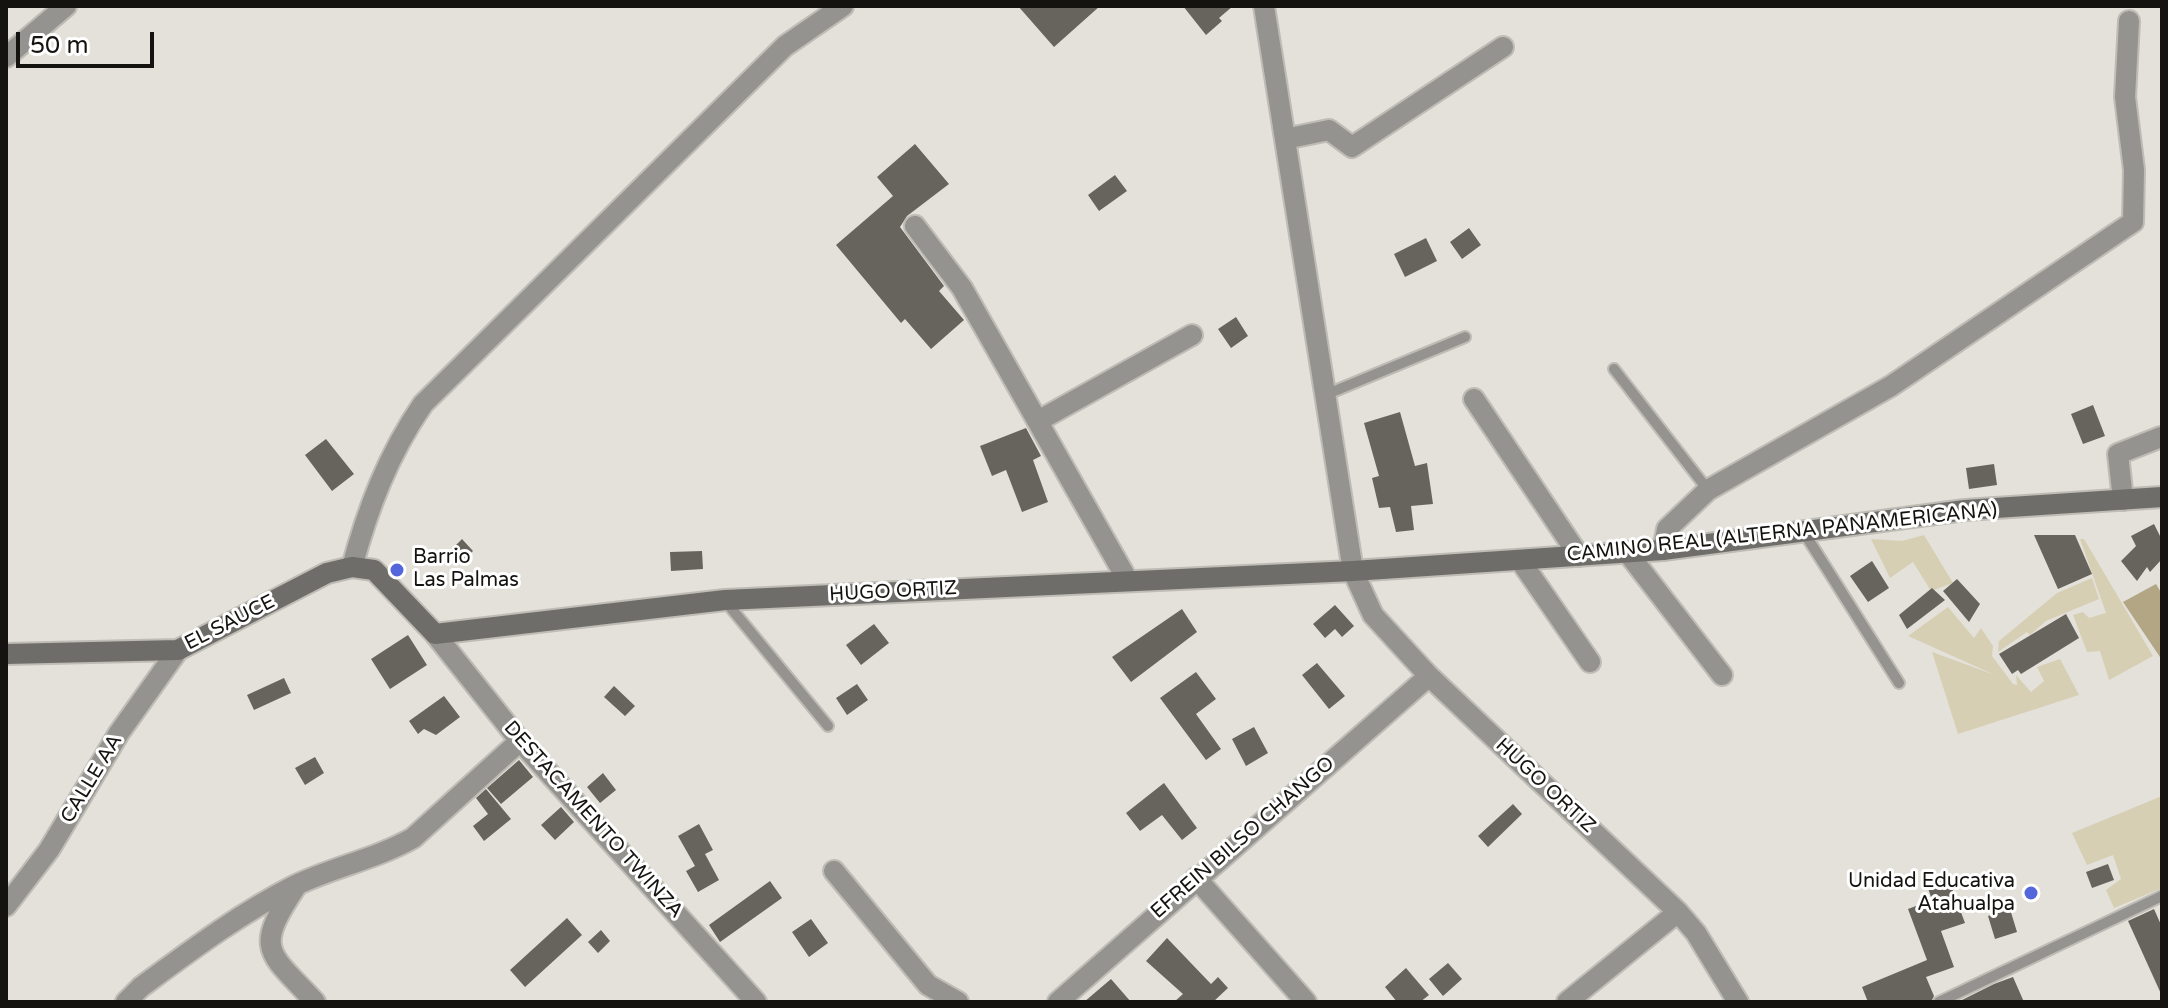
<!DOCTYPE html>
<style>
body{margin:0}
#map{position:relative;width:2168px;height:1008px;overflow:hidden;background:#e3e1d9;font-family:"Varela Round",sans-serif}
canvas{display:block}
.frame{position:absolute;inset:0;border:8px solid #141310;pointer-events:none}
.scale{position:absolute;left:16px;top:32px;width:138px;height:36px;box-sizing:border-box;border:4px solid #141310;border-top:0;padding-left:10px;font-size:24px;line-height:28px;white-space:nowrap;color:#141310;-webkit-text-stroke:6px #fff;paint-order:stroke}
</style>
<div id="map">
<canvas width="2168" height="1008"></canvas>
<div class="frame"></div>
<div class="scale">50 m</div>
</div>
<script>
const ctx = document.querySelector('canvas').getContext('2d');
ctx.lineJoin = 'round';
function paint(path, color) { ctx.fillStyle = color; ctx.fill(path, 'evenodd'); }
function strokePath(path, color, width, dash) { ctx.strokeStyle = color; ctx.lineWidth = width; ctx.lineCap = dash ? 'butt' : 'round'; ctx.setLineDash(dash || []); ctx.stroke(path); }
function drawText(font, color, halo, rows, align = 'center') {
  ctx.font = font + ' "Varela Round",sans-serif'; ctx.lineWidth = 6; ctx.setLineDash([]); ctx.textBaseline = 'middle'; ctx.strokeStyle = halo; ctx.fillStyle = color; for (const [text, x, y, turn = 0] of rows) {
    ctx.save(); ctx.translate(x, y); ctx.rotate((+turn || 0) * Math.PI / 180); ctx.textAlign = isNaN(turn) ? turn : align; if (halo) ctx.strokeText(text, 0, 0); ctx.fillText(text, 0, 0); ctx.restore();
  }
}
paint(new Path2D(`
 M1924 535 1953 583 1931 591 1913 562 1890 578 1871 539 1902 541Z
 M2080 539H2084L2153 656 2109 680 2100 651 2087 652 2073 615 2083 612 2089 618 2106 613Z
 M2092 578 2099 599 2046 621 2030 635 2027 632 1998 652 1999 641 2057 593Z
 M1948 607 1974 638 1981 628 1993 646 1992 656 2013 684 2017 685 2016 675 2031 692 2044 681 2037 667 2060 659 2079 695 1958 734 1932 652 1995 675 1908 636Z
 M2162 796V888L2114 908 2106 890 2121 879 2113 855 2087 865 2072 833Z`), '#d7cfb4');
paint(new Path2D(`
 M2156 584 2162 594V660L2123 602Z`), '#b2a684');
paint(new Path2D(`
 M1018 6H1100L1054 47Z
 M1183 6H1233L1219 18 1222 21 1206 35Z
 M915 144 949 184 907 216 900 227 944 286 939 291 964 320 931 349 905 319 901 323 836 245 893 196 877 177Z
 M1115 175 1127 191 1099 211 1088 195Z
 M1469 228 1481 245 1462 259 1450 242Z
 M1426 238 1437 261 1405 277 1394 254Z
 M1236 317 1248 336 1231 348 1218 329Z
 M2093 405 2105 436 2083 444 2071 414Z
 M1400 412 1415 466 1427 463 1433 504 1411 506 1414 530 1396 532 1390 507 1379 508 1372 478 1379 476 1364 423Z
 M1026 428 1041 456 1033 460 1048 502 1022 512 1006 470 992 476 980 446Z
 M326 439 354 474 332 491 305 455Z
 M1994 464 1997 485 1969 489 1966 468Z
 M2154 524 2162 540V559L2150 572 2147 567 2137 581 2121 561 2136 546 2131 536Z
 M2034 535H2075L2092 574 2058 589Z
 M462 539 473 551 461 562 450 551Z
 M702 551 703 569 671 571 670 552Z
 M1872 561 1889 588 1868 602 1850 576Z
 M1957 579 1980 604 1969 622 1943 591Z
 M1932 588 1945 600 1907 629 1899 615Z
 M1335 605 1354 626 1342 637 1335 629 1325 638 1313 624Z
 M1182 609 1197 632 1131 682 1112 657Z
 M2066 614 2079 638 2021 674 2018 670 2012 674 1999 654Z
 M874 624 889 643 861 665 846 645Z
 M408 635 427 665 390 689 371 659Z
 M1317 663 1345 696 1329 709 1302 675Z
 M1196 672 1216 699 1196 714 1221 749 1206 760 1160 698Z
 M284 678 291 693 254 710 247 695Z
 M857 684 868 700 847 715 836 698Z
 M614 686 635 706 625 716 604 697Z
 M444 696 460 717 436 735 424 729 418 734 409 721Z
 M1254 727 1268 753 1246 766 1232 739Z
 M315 757 324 773 305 785 295 768Z
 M519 760 533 777 501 804 487 788Z
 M603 773 616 790 600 803 587 787Z
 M1164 783 1197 828 1182 840 1162 815 1140 831 1126 813Z
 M486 789 511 819 484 841 473 826 488 814 476 798Z
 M1513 804 1522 814 1488 847 1478 836Z
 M561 807 574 822 555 840 541 825Z
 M699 824 713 850 705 854 719 880 698 892 686 871 695 866 678 836Z
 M2108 864 2114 880 2092 888 2086 872Z
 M1947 875 1965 923 1941 931 1954 967 1926 977 1934 996 1931 1002H1868L1862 987 1927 960 1908 909 1932 900 1926 882Z
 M770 881 782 898 720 942 709 925Z
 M2010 909 2017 932 1995 939 1988 916Z
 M2154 909 2162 927V996L2128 921Z
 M567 918 582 935 525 987 510 970Z
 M811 919 828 943 809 957 792 932Z
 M601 930 610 941 598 953 588 942Z
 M1167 938 1211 984 1218 977 1228 988 1213 1002H1174L1183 994 1146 961Z
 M1448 963 1462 979 1443 996 1429 979Z
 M1406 968 1429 995 1420 1002H1397L1385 987Z
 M2013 977 2024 1002H1958L1994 984Z
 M1111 979 1131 1002H1084Z`), '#67645e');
const lane = new Path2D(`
 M1614 369 1708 490
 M1325 395 1465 337
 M1803 531 1899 683
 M726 602 828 726
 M1939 1002 2162 896`);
const street = new Path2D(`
 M1264 6 1353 571 1373 615 1429 676 1678 912 1696 933 1738 1002
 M6 57 66 6
 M1285 139 1329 130 1352 147 1503 47
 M915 226 962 288 1128 581
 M1474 399 1579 556
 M1038 421 1192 335
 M2123 500 2118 454 2161 437
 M1663 550 1667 529 1708 490 1891 386 2133 222 2134 170 2125 97 2129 21
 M1627 552 1722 675
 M1520 560 1590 662
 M352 567C368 508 388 455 423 404L785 46 843 6
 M435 634 520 741 756 1002
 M834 871 928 985 958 1002
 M1196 878 1306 1002
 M295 888C253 951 269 952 315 1002
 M6 906 49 850 119 733 178 650
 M126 1002 141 987C190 951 239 914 294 886 333 867 376 859 413 838L520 741
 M1058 1002 1429 676
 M1567 1002 1678 912`);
const secondary = new Path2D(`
 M6 654 178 650 327 573 352 567 374 570 435 634 725 600 1353 571 1663 550 1965 510 2162 497`);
strokePath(lane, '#bebcb5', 14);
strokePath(street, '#bebcb5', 24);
strokePath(secondary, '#bebcb5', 24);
strokePath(lane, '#94938f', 10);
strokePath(street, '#94938f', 20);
strokePath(secondary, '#6f6d69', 20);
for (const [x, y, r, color] of [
 [397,570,8,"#5366dc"],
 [2031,893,8,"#5366dc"]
]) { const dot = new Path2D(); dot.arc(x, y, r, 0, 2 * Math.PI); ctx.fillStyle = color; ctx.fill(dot); strokePath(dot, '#fff', 3); }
drawText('20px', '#141310', '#fff', [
 ["CAMINO REAL (ALTERNA PANAMERICANA)",1782,533,-6],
 ["HUGO ORTIZ",893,592,-3],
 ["EL SAUCE",230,623,-27],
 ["CALLE AA",92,779,-59],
 ["HUGO ORTIZ",1545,786,43],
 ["DESTACAMENTO TWINZA",593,820,48],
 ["EFREIN BILSO CHANGO",1243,838,-41]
]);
drawText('20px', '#141310', '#fff', [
 ["Barrio",413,558],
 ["Las Palmas",413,581],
 ["Unidad Educativa",2015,882,"right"],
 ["Atahualpa",2015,905,"right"]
], 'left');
</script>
